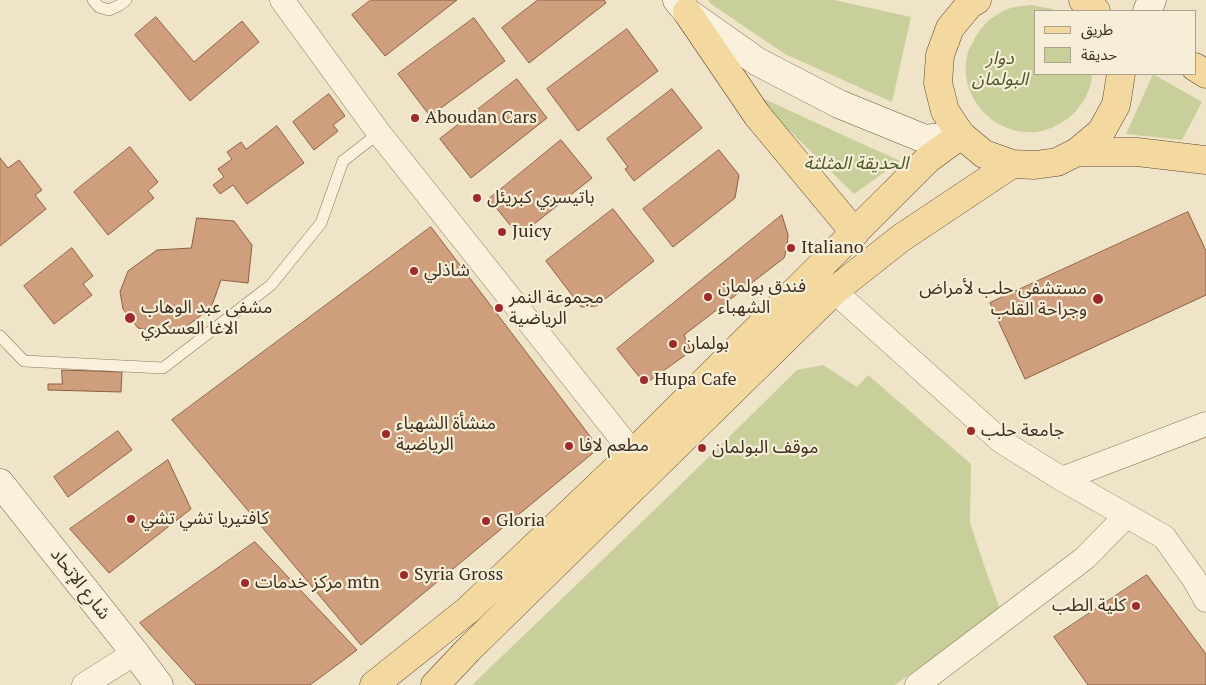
<!DOCTYPE html>
<meta charset="utf-8">
<style>
body{margin:0}
#map{position:relative;width:1206px;height:685px;overflow:hidden;background:#f0e4c8;font-family:"PT Serif","Noto Sans Arabic",serif}
canvas{display:block}
.legend{position:absolute;left:1034px;top:10px;width:162px;height:65px;box-sizing:border-box;background:#f7eed8;border:1px solid #ada18e;margin:0;padding:6px 9px;list-style:none;font-size:15px;color:#3d2e20}
.legend li{display:flex;align-items:center;gap:10px;height:25px}
.legend b{width:25px;border:1px solid #ada18e}
</style>
<div id="map">
<canvas width="1206" height="685"></canvas>
<ul class="legend">
<li><b style="height:6px;background:#f3d9a0"></b>طريق</li>
<li><b style="height:14px;background:#c9cf9b"></b>حديقة</li>
</ul>
</div>
<script>
const ctx = document.querySelector('canvas').getContext('2d');
ctx.lineJoin = 'round';
function paint(path, color) { ctx.fillStyle = color; ctx.fill(path, 'evenodd'); }
function strokePath(path, color, width, dash) { ctx.strokeStyle = color; ctx.lineWidth = width; ctx.lineCap = dash ? 'butt' : 'round'; ctx.setLineDash(dash || []); ctx.stroke(path); }
function drawText(font, color, halo, rows, align = 'center') {
  ctx.font = font + ' "PT Serif","Noto Sans Arabic",serif'; ctx.lineWidth = 4.5; ctx.setLineDash([]); ctx.textBaseline = 'middle'; ctx.strokeStyle = halo; ctx.fillStyle = color; for (const [text, x, y, turn = 0] of rows) {
    ctx.save(); ctx.translate(x, y); ctx.rotate((+turn || 0) * Math.PI / 180); ctx.textAlign = isNaN(turn) ? turn : align; if (halo) ctx.strokeText(text, 0, 0); ctx.fillText(text, 0, 0); ctx.restore();
  }
}
paint(new Path2D(`
 M708 0H834L911 17 892 102 785 54 711 4Z
 M1031 5 1052 9 1056 11H1035V74H1092C1092 90 1080 110 1067 119 1058 125 1047 131 1036 132 992 136 956 94 968 52 969 49 971 45 973 42 980 26 993 15 1008 9 1015 6 1024 6 1031 5Z
 M1153 74 1202 102 1182 140 1126 134Z
 M751 93 900 161 854 194Z
 M823 365 857 387 868 375 971 464 970 523 986 571 1000 609 895 685H472L674 491 797 370Z`), '#c9cf9b');
const building = new Path2D(`
 M371 0H457L385 56 352 15Z
 M538 0H604L606 3 529 63 502 28Z
 M156 17 194 62 242 21 259 42 190 101 135 35Z
 M474 18 505 61 430 116 398 74Z
 M627 29 658 71 578 131 547 89Z
 M517 79 547 118 471 178 440 139Z
 M672 89 702 128 634 181 625 169 628 167 607 139Z
 M329 94 345 116 333 125 338 131 314 150 293 122Z
 M277 126 304 163 247 204 233 185 220 194 213 185 224 177 218 169 232 159 227 152 241 142 246 149Z
 M561 140 592 178 519 236 489 199Z
 M130 147 158 182 148 191 154 198 108 235 74 192Z
 M719 150 739 175 735 198 673 247 643 209Z
 M0 158 8 168 19 160 42 190 35 195 46 209 0 246Z
 M613 209 654 261 596 306 581 307 546 261Z
 M1188 212 1206 251V295L1025 379 990 303Z
 M782 215 788 235 787 248 784 258 684 335 691 351 645 384 617 349Z
 M197 218 234 221 252 245 248 283 221 280 211 308 175 335 138 328 123 309 120 292 128 271 157 250 191 248Z
 M431 227 599 448 361 645 172 420Z
 M72 248 93 276 83 284 92 295 54 324 24 286Z
 M62 370 122 372 121 392 48 390V384H62Z
 M118 431 132 450 68 497 54 477Z
 M168 460 191 509 109 573 70 529Z
 M255 542 357 650 310 685H196L140 623Z
 M1147 575 1206 654V685H1088L1054 637Z`);
paint(building, '#cf9f7d');
strokePath(building, '#8d5f41', 1);
const lane = new Path2D(`
 M93 0 99 7 109 10 120 5 126 0
 M0 336 24 361 163 368 271 285 321 223 343 161 379 133`);
const street = new Path2D(`
 M282 0 379 133 633 453
 M834 291 1001 441 1062 479 1206 424
 M1062 479 1164 537 1194 579 1206 600
 M84 685 135 653
 M917 685 1085 558 1126 516`);
const secondary = new Path2D(`
 M677 0 687 12 758 62 839 104 925 139 961 135
 M1147 11 1152 0
 M0 483 135 653 159 685`);
const primary = new Path2D(`
 M977 0 969 5 950 28 940 55 938 83 945 111 961 135 984 154 1012 164 1035 165 1057 162 1077 152 1101 132 1116 105 1121 74
 M1083 0 1096 11
 M687 12 757 115 855 233
 M1195 67 1206 74
 M1077 152H1137L1206 160
 M374 685 468 610 633 453 928 159 961 135
 M435 685 468 650 834 291 901 238 1012 164`);
strokePath(lane, '#8d765c', 12);
strokePath(street, '#8d765c', 25);
strokePath(secondary, '#6f573f', 29);
strokePath(primary, '#5b4430', 29);
strokePath(lane, '#faf1dc', 11);
strokePath(street, '#faf1dc', 24);
strokePath(secondary, '#faf1dc', 28);
strokePath(primary, '#f3d9a0', 28);
for (const [x, y, r, color] of [
 [415,118,5,"#9e2a2b"],
 [477,198,5,"#9e2a2b"],
 [502,232,5,"#9e2a2b"],
 [791,248,5,"#9e2a2b"],
 [414,271,5,"#9e2a2b"],
 [708,297,5,"#9e2a2b"],
 [1098,299,6,"#9e2a2b"],
 [499,308,5,"#9e2a2b"],
 [130,318,6,"#9e2a2b"],
 [673,344,5,"#9e2a2b"],
 [644,380,5,"#9e2a2b"],
 [971,431,5,"#9e2a2b"],
 [386,434,5,"#9e2a2b"],
 [569,446,5,"#9e2a2b"],
 [702,448,5,"#9e2a2b"],
 [131,519,5,"#9e2a2b"],
 [486,521,5,"#9e2a2b"],
 [404,575,5,"#9e2a2b"],
 [245,583,5,"#9e2a2b"],
 [1136,606,5,"#9e2a2b"]
]) { const dot = new Path2D(); dot.arc(x, y, r, 0, 2 * Math.PI); ctx.fillStyle = color; ctx.fill(dot); strokePath(dot, '#f7eed8', 2); }
drawText('italic 18px', '#4d5a26', '#f7eed8', [
 ["دوار",1000,59],
 ["البولمان",1000,80],
 ["الحديقة المثلثة",856,164]
]);
drawText('18px', '#3d2e20', '#f7eed8', [
 ["Aboudan Cars",425,118],
 ["باتيسري كبريئل",487,198],
 ["Juicy",512,232],
 ["Italiano",801,248],
 ["شاذلي",424,271],
 ["فندق بولمان",718,287],
 ["الشهباء",718,308],
 ["مستشفى حلب لأمراض",1087,289,"right"],
 ["وجراحة القلب",1087,310,"right"],
 ["مجموعة النمر",509,298],
 ["الرياضية",509,319],
 ["مشفى عبد الوهاب",141,308],
 ["الاغا العسكري",141,329],
 ["بولمان",683,344],
 ["Hupa Cafe",654,380],
 ["منشأة الشهباء",396,424],
 ["الرياضية",396,445],
 ["جامعة حلب",981,431],
 ["مطعم لافا",579,446],
 ["موقف البولمان",712,448],
 ["كافتيريا تشي تشي",141,519],
 ["Gloria",496,521],
 ["Syria Gross",414,575],
 ["مركز خدمات mtn",255,583],
 ["كلية الطب",1126,606,"right"]
], 'left');
drawText('18px', '#3d2e20', '#f7eed8', [
 ["شارع الإتحاد",80,584,52]
]);
</script>
